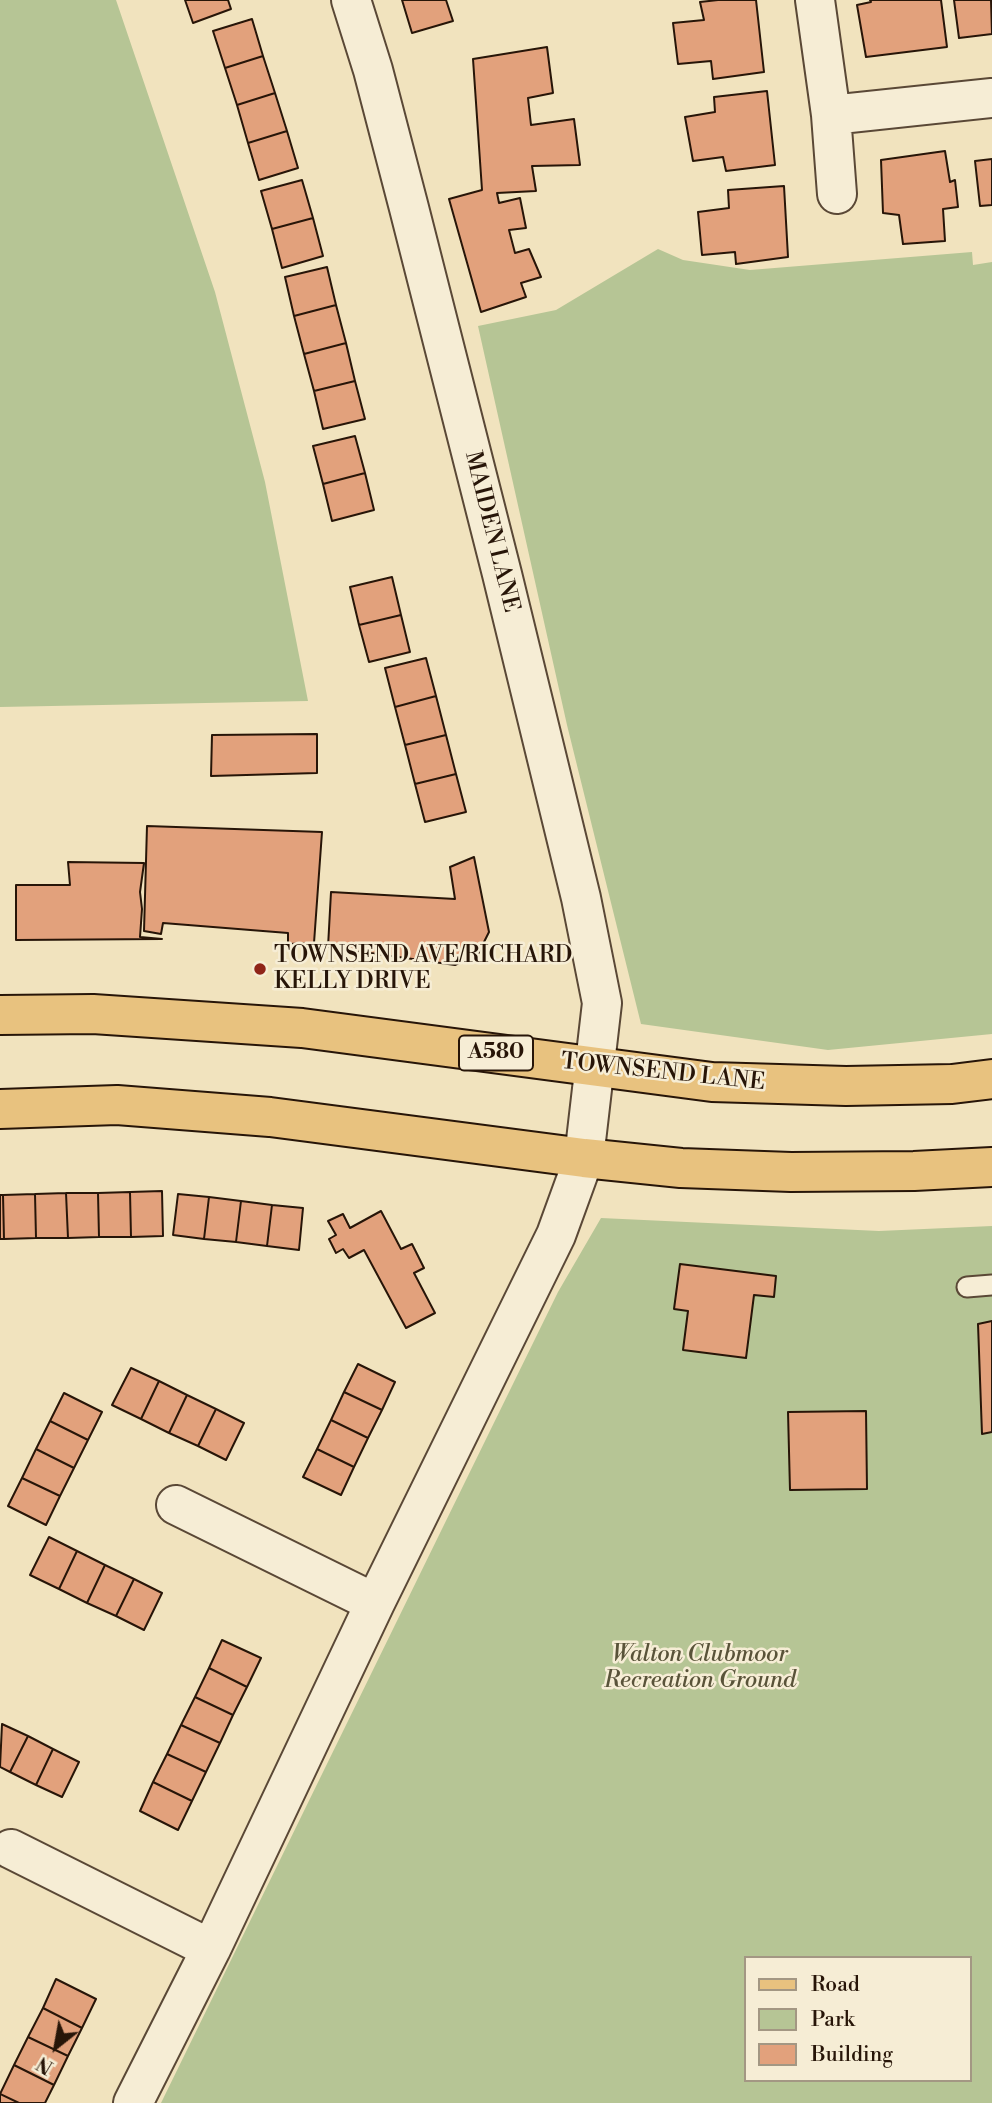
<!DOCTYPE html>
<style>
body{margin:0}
#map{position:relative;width:992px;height:2103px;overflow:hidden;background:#f1e3be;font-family:"Libre Bodoni",serif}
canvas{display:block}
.legend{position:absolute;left:744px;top:1956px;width:228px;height:126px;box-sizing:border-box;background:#f6edd5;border:2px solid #a39783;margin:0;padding:9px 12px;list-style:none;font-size:21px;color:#271508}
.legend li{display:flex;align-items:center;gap:14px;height:35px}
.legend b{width:35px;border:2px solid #a39783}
.north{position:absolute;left:21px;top:2012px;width:70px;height:70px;-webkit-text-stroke:5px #f6edd5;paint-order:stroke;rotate:211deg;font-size:19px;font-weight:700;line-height:28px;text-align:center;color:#271508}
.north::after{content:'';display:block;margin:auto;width:24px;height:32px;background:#271508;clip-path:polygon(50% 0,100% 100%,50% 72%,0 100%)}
</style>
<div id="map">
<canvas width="992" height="2103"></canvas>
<ul class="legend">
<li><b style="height:9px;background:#e8c27f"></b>Road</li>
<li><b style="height:19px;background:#b6c595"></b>Park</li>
<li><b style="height:19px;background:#e2a17c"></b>Building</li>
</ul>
<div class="north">N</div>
</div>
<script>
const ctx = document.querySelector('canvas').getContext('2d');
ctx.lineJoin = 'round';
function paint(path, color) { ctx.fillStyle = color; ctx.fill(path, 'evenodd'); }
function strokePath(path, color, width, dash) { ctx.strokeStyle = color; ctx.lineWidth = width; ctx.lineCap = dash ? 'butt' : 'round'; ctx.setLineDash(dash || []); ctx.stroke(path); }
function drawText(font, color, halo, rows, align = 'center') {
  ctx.font = font + ' "Libre Bodoni",serif'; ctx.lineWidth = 5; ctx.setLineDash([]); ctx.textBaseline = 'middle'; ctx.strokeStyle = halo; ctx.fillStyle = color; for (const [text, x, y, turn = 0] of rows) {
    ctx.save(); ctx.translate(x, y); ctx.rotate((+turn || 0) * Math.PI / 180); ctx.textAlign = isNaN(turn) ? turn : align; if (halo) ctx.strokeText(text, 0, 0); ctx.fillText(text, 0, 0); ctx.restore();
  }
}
paint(new Path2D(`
 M0 0H116L215 292 265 482 308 701 0 707Z
 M658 249 683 260 750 270 972 252 973 265 992 262V1034L828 1050 641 1024 567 725 478 326 556 310Z
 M601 1218 879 1231 992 1226V2103H161L558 1292ZM745 1958H969V2080H745Z`), '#b6c595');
const building = new Path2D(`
 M185 0H228L231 9 193 23Z
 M402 0H446L453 21 412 33Z
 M718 0H756L764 72 713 79 711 61 678 64 673 23 704 20 700 2Z
 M870 0H941L947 47 866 57 857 5 871 2Z
 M954 0H991L992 34 959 38Z
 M252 19 263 56 225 68 213 31Z
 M547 47 553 93 528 98 531 125 574 119 580 165 532 166 536 191 497 193 499 203 520 198 526 228 509 230 515 253 529 249 541 277 521 283 526 297 481 312 449 199 482 190 473 59Z
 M263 56 275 93 237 105 225 68Z
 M767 91 775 165 726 171 723 157 693 161 685 117 715 112 714 97Z
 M275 93 287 131 248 143 237 105Z
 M287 131 298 168 259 180 248 143Z
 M945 151 950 182 955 180 958 207 943 209 945 241 903 244 899 215 883 213 881 160Z
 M992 159V205L980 206 975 161Z
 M302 180 313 218 272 229 261 191Z
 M784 186 788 257 736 264 735 252 702 255 698 212 729 208 728 190Z
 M313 218 323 256 282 268 272 229Z
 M327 267 336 305 294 316 285 277Z
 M336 305 346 343 304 354 294 316Z
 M346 343 355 381 314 391 304 354Z
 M355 381 365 419 323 429 314 391Z
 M355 436 365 473 323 484 313 446Z
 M365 473 374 510 332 521 323 484Z
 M392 577 401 615 359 625 350 587Z
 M401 615 410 652 369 662 359 625Z
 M426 658 436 696 395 707 385 668Z
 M436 696 446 735 405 745 395 707Z
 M317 734V773L211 776 212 735Z
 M446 735 456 774 415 784 405 745Z
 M456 774 466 812 425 822 415 784Z
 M147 826 322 832 314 943 288 944V933L163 923 161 934 144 931Z
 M474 857 489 932 478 954 455 965 328 947 331 892 455 899 450 867Z
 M68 862 144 863 140 892 142 909 140 937 162 939 16 940V885H70Z
 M162 1191 163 1236 131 1237 130 1192Z
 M130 1192 131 1237H99L98 1193Z
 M66 1193 68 1238H36L35 1194Z
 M66 1193H98L99 1237 68 1238Z
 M35 1194 36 1238 4 1239 3 1195Z
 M178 1194 209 1197 204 1239 173 1235Z
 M0 1195H3L4 1239H0Z
 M209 1197 241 1201 236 1242 204 1239Z
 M241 1201 272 1205 267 1246 236 1242Z
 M272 1205 303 1208 299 1250 267 1246Z
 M381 1211 401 1249 412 1244 424 1268 414 1273 435 1313 406 1328 364 1250 349 1258 343 1249 336 1253 329 1239 336 1235 328 1221 343 1214 350 1228Z
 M680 1264 776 1276 774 1297 754 1295 746 1358 683 1350 688 1311 674 1309Z
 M992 1321V1432L982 1434 978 1324Z
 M358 1364 395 1382 382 1410 344 1392Z
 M131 1368 159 1381 141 1419 112 1405Z
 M159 1381 187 1395 169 1433 141 1419Z
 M344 1392 382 1410 368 1438 331 1420Z
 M64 1393 102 1412 88 1440 50 1421Z
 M187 1395 216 1409 198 1446 169 1433Z
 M216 1409 244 1423 226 1460 198 1446Z
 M866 1411 867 1489 790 1490 788 1412Z
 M331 1420 368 1438 354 1467 317 1449Z
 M50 1421 88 1440 74 1468 36 1449Z
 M36 1449 74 1468 60 1496 22 1478Z
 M317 1449 354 1467 341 1495 303 1477Z
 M22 1478 60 1496 46 1525 8 1506Z
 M49 1537 77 1551 59 1589 30 1575Z
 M77 1551 105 1565 87 1603 59 1589Z
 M105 1565 134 1579 116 1616 87 1603Z
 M134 1579 162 1593 144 1630 116 1616Z
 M222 1640 261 1658 247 1687 209 1668Z
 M209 1668 247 1687 233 1715 195 1697Z
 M195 1697 233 1715 220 1743 181 1725Z
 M2 1724 28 1736 10 1772 0 1767Z
 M181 1725 220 1743 206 1772 167 1754Z
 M28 1736 53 1749 36 1785 10 1772Z
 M53 1749 79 1762 62 1797 36 1785Z
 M167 1754 206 1772 192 1801 153 1782Z
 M153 1782 192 1801 178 1830 140 1811Z
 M56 1979 96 1999 82 2028 43 2008Z
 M43 2008 82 2028 68 2056 28 2037Z
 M28 2037 68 2056 54 2085 14 2065Z
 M14 2065 54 2085 45 2103H19L0 2094Z
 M0 2094 19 2103H0Z`);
paint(building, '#e2a17c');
strokePath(building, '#271508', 2);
const lane = new Path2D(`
 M967 1287 992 1285`);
const street = new Path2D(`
 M815 0 831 115 837 194
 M831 115 992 98
 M176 1505 375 1603
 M11 1849 211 1949
 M133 2103 211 1949 375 1603 556 1235 584 1158 602 1003 581 898 502 574 409 208 373 70 351 0`);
const primary = new Path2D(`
 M0 1015 93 1014 302 1028 712 1082 846 1086 952 1084 992 1079
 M0 1109 117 1105 270 1117 584 1158 681 1168 791 1172 914 1171 992 1167`);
strokePath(lane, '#5a4836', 23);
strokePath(street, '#5a4836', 42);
strokePath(primary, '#271508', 42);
strokePath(lane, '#f6edd5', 19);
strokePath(street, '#f6edd5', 38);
strokePath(primary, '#e8c27f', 38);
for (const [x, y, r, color] of [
 [260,969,7,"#8f2418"]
]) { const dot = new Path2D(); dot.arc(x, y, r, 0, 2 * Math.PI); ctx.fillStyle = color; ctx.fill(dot); strokePath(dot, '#f6edd5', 2.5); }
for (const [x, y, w] of [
 [496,1053,74]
]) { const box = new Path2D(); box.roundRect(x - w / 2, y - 17.5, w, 35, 5); ctx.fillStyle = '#f6edd5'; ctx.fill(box); strokePath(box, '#271508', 2); }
drawText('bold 21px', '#271508', null, [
 ["A580",496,1053]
]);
drawText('23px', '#271508', '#f6edd5', [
 ["MAIDEN LANE",491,532,76],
 ["TOWNSEND LANE",663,1073,6]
]);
drawText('23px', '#271508', '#f6edd5', [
 ["TOWNSEND AVE/RICHARD",274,956],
 ["KELLY DRIVE",274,982]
], 'left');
drawText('italic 23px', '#595339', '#f6edd5', [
 ["Walton Clubmoor",700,1655],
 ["Recreation Ground",700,1681]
]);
</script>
